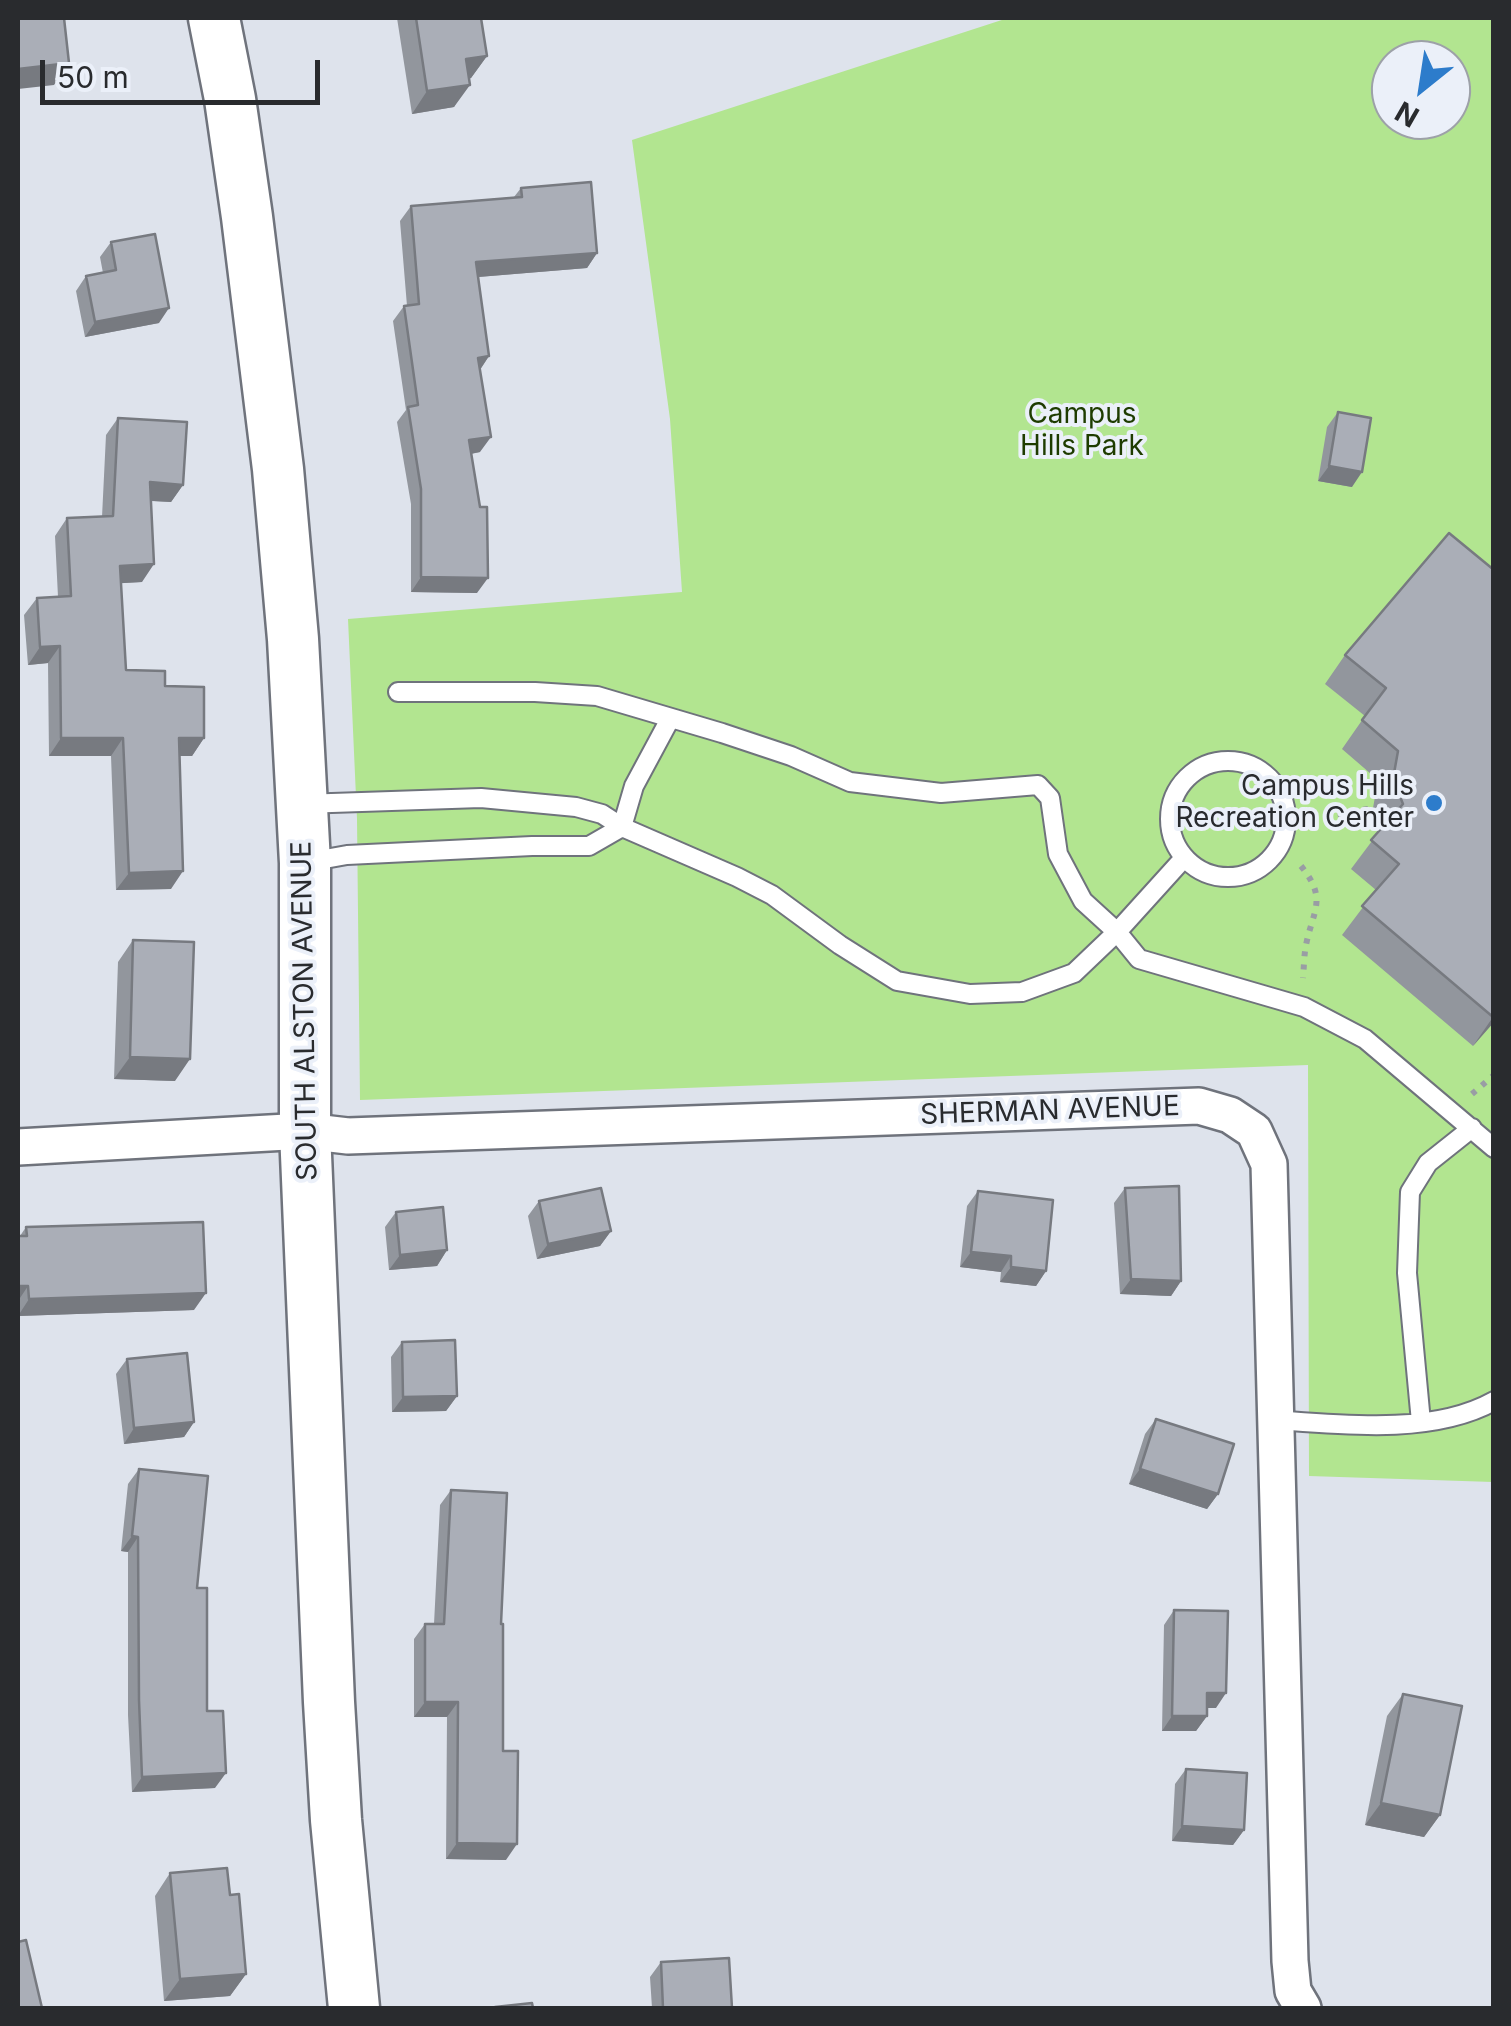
<!DOCTYPE html>
<style>
body{margin:0}
#map{position:relative;width:1511px;height:2026px;overflow:hidden;background:#dee3ec;font-family:Inter,sans-serif}
canvas{display:block}
.frame{position:absolute;inset:0;border:20px solid #292b2e;pointer-events:none}
.north{position:absolute;left:1371px;top:40px;width:100px;height:100px;box-sizing:border-box;background:#ebf0f9;border:2px solid #9da1a8;border-radius:50%;rotate:210deg;font-size:28px;font-weight:700;line-height:40px;text-align:center;color:#292b2e}
.north::after{content:'';display:block;margin:auto;width:35px;height:45px;background:#2d7ccb;clip-path:polygon(50% 0,100% 100%,50% 72%,0 100%)}
.scale{position:absolute;left:40px;top:60px;width:280px;height:45px;box-sizing:border-box;border:5px solid #292b2e;border-top:0;padding-left:12px;font-size:30px;line-height:35px;white-space:nowrap;color:#292b2e;-webkit-text-stroke:8px #ebf0f9;paint-order:stroke}
</style>
<div id="map">
<canvas width="1511" height="2026"></canvas>
<div class="frame"></div>
<div class="north">N</div>
<div class="scale">50 m</div>
</div>
<script>
const ctx = document.querySelector('canvas').getContext('2d');
ctx.lineJoin = 'round';
function paint(path, color) { ctx.fillStyle = color; ctx.fill(path, 'evenodd'); }
function strokePath(path, color, width, dash) { ctx.strokeStyle = color; ctx.lineWidth = width; ctx.lineCap = dash ? 'butt' : 'round'; ctx.setLineDash(dash || []); ctx.stroke(path); }
function drawText(font, color, halo, rows, align = 'center') {
  ctx.font = font + ' Inter,sans-serif'; ctx.lineWidth = 8; ctx.setLineDash([]); ctx.textBaseline = 'middle'; ctx.strokeStyle = halo; ctx.fillStyle = color; for (const [text, x, y, turn = 0] of rows) {
    ctx.save(); ctx.translate(x, y); ctx.rotate((+turn || 0) * Math.PI / 180); ctx.textAlign = isNaN(turn) ? turn : align; if (halo) ctx.strokeText(text, 0, 0); ctx.fillText(text, 0, 0); ctx.restore();
  }
}
paint(new Path2D(`
 M1008 18H1493V1482L1309 1476 1308 1065 360 1100 357 819 348 619 682 592 670 419 632 140ZM1391 60H1451V120H1391Z`), '#b2e590');
const lane = new Path2D(`
 M398 692H535L597 696 722 733 791 756 850 782 941 793 1038 785 1050 798 1058 854 1083 901 1117 932 1139 959 1304 1007 1365 1039 1494 1148
 M1170 819a58 58 0 1 1 116 0a58 58 0 1 1-116 0Z
 M302 804 481 798 576 807 602 814 622 827 737 877 772 895 840 945 897 981 970 994 1022 992 1074 973 1117 932 1184 858
 M308 862 347 855 532 846H589L622 827 634 786 670 719
 M1276 1420C1343 1425 1433 1435 1494 1401
 M1421 1422 1407 1273 1410 1192 1428 1163 1472 1128`);
const street = new Path2D(`
 M18 1147 305 1131 348 1136 1199 1106 1230 1115 1254 1131 1269 1164 1290 1961 1293 1991 1303 2008`);
const secondary = new Path2D(`
 M214 18 230 99 247 217 278 469 293 639 305 863V1131L329 1702 336 1820 354 2008`);
strokePath(lane, '#6f737c', 22);
strokePath(street, '#6f737c', 40);
strokePath(secondary, '#6f737c', 55);
strokePath(new Path2D(`
 M1286 813C1315 821 1344 813 1373 808
 M1301 866C1328 899 1313 910 1306 945 1304 955 1304 967 1303 978
 M1472 1094 1494 1075`), '#999da4', 6, [5, 8]);
strokePath(lane, '#fff', 18);
strokePath(street, '#fff', 35);
strokePath(secondary, '#fff', 50);
paint(new Path2D(`
 M397 18H481L487 56 471 78 469 79 454 107 412 114Z
 M521 188 597 253 587 268 478 277 489 356 480 370V452L471 454 477 593 411 592V504L397 422 406 410 393 321 404 306H407L400 221 411 206 514 197Z
 M111 242 159 323 85 337 76 291 86 276 103 273 100 257Z
 M1338 412 1352 487 1318 481 1327 427Z
 M118 418 183 485 171 502 151 501 142 582 121 583 126 670 165 686 204 738 192 756H179L171 889 116 890 111 756H49L48 663 28 665 24 615 37 598 58 597 55 536 67 518 102 517 106 435Z
 M1449 533 1494 1022 1473 1046 1342 935 1376 890 1351 869 1381 829 1373 808 1378 780 1342 749 1365 716 1325 684 1345 655Z
 M133 940 175 1081 114 1079 118 962Z
 M1125 1188 1181 1281 1171 1296 1120 1294 1114 1203Z
 M978 1191 1046 1271 1036 1286 1000 1282 1001 1272 960 1267 967 1206Z
 M539 1201 611 1231 600 1246 537 1259 528 1216Z
 M396 1212 447 1250 437 1266 389 1270 385 1227Z
 M26 1227 194 1310 18 1316V1236H20Z
 M402 1342 457 1396 446 1411 392 1412 391 1357Z
 M127 1359 194 1422 184 1437 124 1444 116 1374Z
 M1156 1419 1218 1494 1207 1509 1129 1484 1145 1434Z
 M139 1469 197 1588 215 1788 132 1792 128 1715V1552L121 1551 128 1484Z
 M451 1490 501 1624 506 1860 446 1859 447 1717H414V1639L425 1624H434L440 1505Z
 M1174 1610 1216 1708H1207V1716L1196 1731H1162L1164 1625Z
 M1403 1694 1440 1815 1424 1837 1365 1825 1387 1716Z
 M1186 1769 1244 1830 1233 1845 1172 1841 1175 1784Z
 M170 1873 230 1895 246 1974 230 1996 164 2001 155 1896Z
 M661 1962 732 2008H652L650 1977Z`), '#92969d');
paint(new Path2D(`
 M487 56 471 78 450 81 466 59Z
 M69 63 54 85 18 89V69Z
 M470 85 454 107 412 114 427 91Z
 M597 253 587 268 466 278 476 262Z
 M169 308 159 323 85 337 95 322Z
 M489 356 479 371 478 358Z
 M491 437 480 452 459 456 469 440Z
 M1329 466 1362 472 1352 487 1318 481Z
 M150 482 183 485 171 502 137 500Z
 M154 564 142 582 107 584 120 566Z
 M421 577 488 578 477 593 411 592Z
 M60 646 48 663 28 665 40 647Z
 M61 738H123L111 756H49Z
 M179 738H204L192 756H167Z
 M183 871 171 889 116 890 129 873Z
 M1493 1017 1494 1022 1473 1046Z
 M130 1057 190 1059 175 1081 114 1079Z
 M611 1231 600 1246 537 1259 548 1244Z
 M447 1250 437 1266 389 1270 400 1255Z
 M971 1252 1011 1256 1001 1272 960 1267Z
 M1011 1267 1046 1271 1036 1286 1000 1282Z
 M1131 1279 1181 1281 1171 1296 1120 1294Z
 M18 1286H28L18 1301Z
 M206 1293 194 1310 18 1316 29 1299Z
 M457 1396 446 1411 392 1412 403 1397Z
 M194 1422 184 1437 124 1444 134 1428Z
 M1140 1469 1218 1494 1207 1509 1129 1484Z
 M132 1536 138 1537 128 1552 121 1551Z
 M1207 1693H1226L1216 1708H1196Z
 M425 1702H458L447 1717H414Z
 M1172 1716H1207L1196 1731H1162Z
 M226 1773 215 1788 132 1792 142 1777Z
 M1381 1803 1440 1815 1424 1837 1365 1825Z
 M1182 1826 1244 1830 1233 1845 1172 1841Z
 M457 1843 517 1844 506 1860 446 1859Z
 M246 1974 230 1996 164 2001 180 1979Z`), '#777a80');
const building = new Path2D(`
 M18 18H64L69 63 18 69Z
 M416 18H481L487 56 466 59 470 85 427 91Z
 M591 182 597 253 476 262 489 356 478 358 491 437 469 440 480 507H487L488 578 421 577V489L408 407 418 405 404 306 419 304 411 206 522 197 521 188Z
 M155 234 169 308 95 322 86 276 116 270 111 242Z
 M1338 412 1371 418 1362 472 1329 466Z
 M118 418 187 422 183 485 150 482 154 564 120 566 126 670 165 671V686L204 687V738H179L183 871 129 873 123 738H61L60 646 40 647 37 598 71 596 67 518 113 516Z
 M1449 533 1494 570 1493 1017 1362 906 1399 864 1371 840 1403 804 1393 779 1398 751 1362 720 1386 688 1345 655Z
 M133 940 194 942 190 1059 130 1057Z
 M1179 1186 1181 1281 1131 1279 1125 1188Z
 M601 1188 611 1231 548 1244 539 1201Z
 M978 1191 1053 1200 1046 1271 1011 1267V1256L971 1252Z
 M443 1207 447 1250 400 1255 396 1212Z
 M203 1222 206 1293 29 1299 28 1286H18V1236H27L26 1227Z
 M455 1340 457 1396 403 1397 402 1342Z
 M187 1353 194 1422 134 1428 127 1359Z
 M1156 1419 1234 1444 1218 1494 1140 1469Z
 M139 1469 208 1476 197 1588H207V1711H223L226 1773 142 1777 139 1700 138 1537 132 1536Z
 M451 1490 507 1493 501 1624H503V1751H518L517 1844 457 1843 458 1702H425V1624H444Z
 M1174 1610 1228 1611 1226 1693H1207V1716H1172Z
 M1403 1694 1462 1706 1440 1815 1381 1803Z
 M1186 1769 1247 1773 1244 1830 1182 1826Z
 M227 1868 230 1895 239 1894 246 1974 180 1979 170 1873Z
 M26 1940 42 2008H18V1942Z
 M729 1958 732 2008H663L661 1962Z
 M532 2003 533 2008H496L495 2007Z`);
paint(building, '#aaaeb7');
strokePath(building, '#777a80', 2.5);
for (const [x, y, r, color] of [
 [1434,803,10,"#2d7ccb"]
]) { const dot = new Path2D(); dot.arc(x, y, r, 0, 2 * Math.PI); ctx.fillStyle = color; ctx.fill(dot); strokePath(dot, '#ebf0f9', 4); }
drawText('28px', '#1e3c00', '#ebf0f9', [
 ["Campus",1082,415],
 ["Hills Park",1082,447]
]);
drawText('28px', '#292b2e', '#ebf0f9', [
 ["Campus Hills",1414,787],
 ["Recreation Center",1414,819]
], 'right');
drawText('28px', '#292b2e', '#ebf0f9', [
 ["SOUTH ALSTON AVENUE",305,1011,-91],
 ["SHERMAN AVENUE",1050,1111,-2]
]);
</script>
